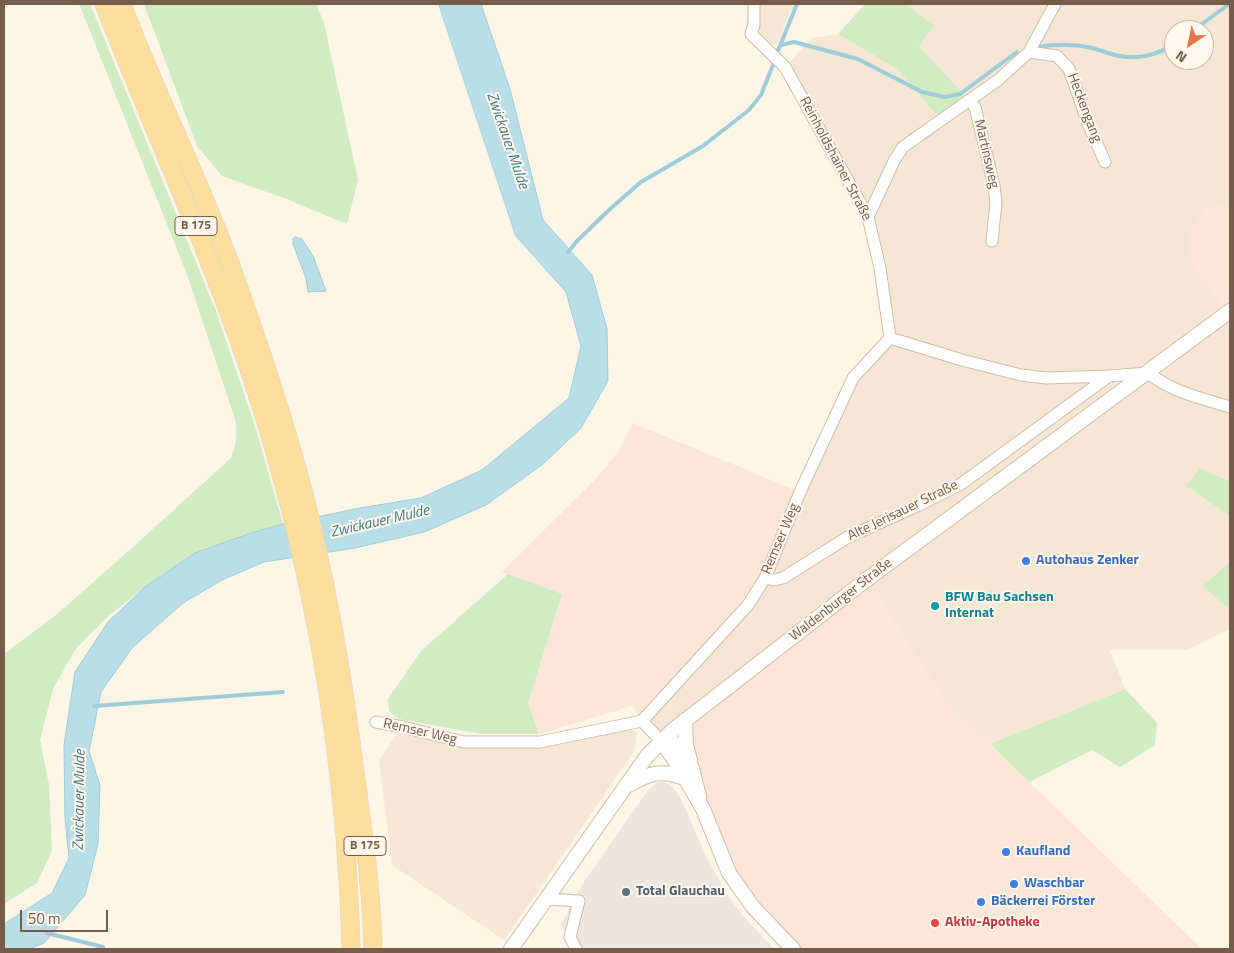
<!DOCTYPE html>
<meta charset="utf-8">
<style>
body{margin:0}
#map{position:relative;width:1234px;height:953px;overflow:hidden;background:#fdf5e5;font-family:"Titillium Web",sans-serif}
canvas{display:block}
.frame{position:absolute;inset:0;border:5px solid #765c49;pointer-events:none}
.north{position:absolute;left:1164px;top:20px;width:50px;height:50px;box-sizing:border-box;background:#fff8eb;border:1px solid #c8baaa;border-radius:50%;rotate:214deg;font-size:14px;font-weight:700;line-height:20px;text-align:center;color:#765c49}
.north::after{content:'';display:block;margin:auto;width:18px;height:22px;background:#e97447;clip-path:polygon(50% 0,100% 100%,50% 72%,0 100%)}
.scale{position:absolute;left:20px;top:910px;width:88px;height:22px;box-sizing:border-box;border:2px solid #765c49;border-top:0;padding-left:6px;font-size:15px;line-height:18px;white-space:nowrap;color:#765c49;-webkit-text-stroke:4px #fff8eb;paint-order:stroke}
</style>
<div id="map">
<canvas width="1234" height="953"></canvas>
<div class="frame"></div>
<div class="north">N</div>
<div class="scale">50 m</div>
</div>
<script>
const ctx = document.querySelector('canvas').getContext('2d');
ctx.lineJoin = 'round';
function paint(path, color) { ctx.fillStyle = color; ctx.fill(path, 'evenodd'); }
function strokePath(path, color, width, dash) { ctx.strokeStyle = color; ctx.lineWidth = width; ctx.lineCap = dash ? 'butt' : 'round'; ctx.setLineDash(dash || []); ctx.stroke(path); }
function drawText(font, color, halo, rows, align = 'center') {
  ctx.font = font + ' "Titillium Web",sans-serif'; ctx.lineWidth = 4; ctx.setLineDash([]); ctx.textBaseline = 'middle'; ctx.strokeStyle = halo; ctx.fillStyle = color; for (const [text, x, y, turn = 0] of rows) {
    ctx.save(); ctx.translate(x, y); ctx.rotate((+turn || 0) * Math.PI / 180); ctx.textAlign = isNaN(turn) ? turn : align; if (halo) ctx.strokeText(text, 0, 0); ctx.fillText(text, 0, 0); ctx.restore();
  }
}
paint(new Path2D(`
 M751 4H793L777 45 766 43 745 24 750 18Z
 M906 4H1230V303L661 741 642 721 750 599 853 378 889 337 868 217 785 67 812 38 838 34 897 69 941 119 969 100 919 46 934 26ZM1174 30H1204V60H1174Z
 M1230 311V481L1200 468 1186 486 1230 516V562L1204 586 1230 610V629L1187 650H1110L1125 689 990 744 951 709 867 581Z
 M620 728 637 732 635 750 504 940 392 865 379 760 398 732 462 745 536 748 575 742Z`), '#f5e7d3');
paint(new Path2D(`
 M1230 205V304L1224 315 1218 300 1190 261V230L1206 206Z
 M633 423 800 492 765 578 642 721 632 706 539 734 528 703 562 594 502 572 598 477 619 450Z
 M866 580 951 709 972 727 1202 949H793L740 890 673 730Z`), '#fde5d8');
paint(new Path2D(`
 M665 782 673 787 682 801 705 854 726 893 743 916 774 949H576L561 925 583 883 648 790 657 783Z`), '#ece6df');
paint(new Path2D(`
 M78 4H90L216 311 255 426 283 524 248 534 195 553 145 587 107 617 75 650 53 689 40 740 49 785 52 851 37 883 4 904V654L56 615 133 547 231 458C237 444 237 433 235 419L188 277 80 6Z
 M144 4H316L324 23 358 180 347 224 284 198 222 176 197 146Z
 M865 4H906L934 26 919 46 969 100 941 120 897 69 838 34Z
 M1200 468 1230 481V516L1186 486Z
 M1230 562V610L1203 586Z
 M508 574 562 594 528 703 539 734H482L399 719 389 711 388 699 421 651Z
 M1125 689 1157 723 1155 745 1120 767 1092 750 1029 782 990 744Z`), '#d1ebc3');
const water = new Path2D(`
 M439 4H481L510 89 543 220 592 275 607 329 608 381 581 428 543 464 486 505 424 532 355 548 264 562 222 580 183 603 132 648 101 692 89 751 100 785 98 844 85 895 44 943 29 949H4V924L52 893 69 858 65 818 64 745 75 672 108 622 145 587 195 553 248 534 283 524 360 508 421 498 482 470 569 398 581 346 566 292 516 236Z
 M296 237 302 239 313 256 326 291 308 292 306 278 293 244V239Z`);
paint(water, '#b9dee7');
strokePath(water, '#9ecdd9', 1);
strokePath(new Path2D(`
 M1194 30 1229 4
 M781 45 794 42 858 59 922 92 945 97 960 94 1017 52
 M1038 47C1056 44 1074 44 1092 48 1100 50 1107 53 1115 55 1135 60 1157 56 1174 44
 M777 53 797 4
 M568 252 577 241 610 209 641 182 703 146 749 110 761 95 773 65
 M94 706 283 692
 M47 933 103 947`), '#9ecdd9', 4);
const minor = new Path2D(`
 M754 4V25L751 34 785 67 868 217 880 268 890 338
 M1029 52 1057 56 1069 69 1088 123 1105 162
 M969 100 975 107 994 185 996 203 992 241
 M868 217 894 161 903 147 998 80 1029 52 1055 4
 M890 338 962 360 1021 375 1046 378 1109 376 1148 373C1173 392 1200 398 1230 407
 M765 578 774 580 783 578 848 537 917 506 961 484 1109 376
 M642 721 661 741
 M376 722 403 727 464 742H540L642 721 748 605 765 578 800 492 853 378 890 338
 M546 899 579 901 570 937 576 949`);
const tertiary = new Path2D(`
 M685 720 686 745 690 760
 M661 741 674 759 703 809 729 873 753 907 793 949
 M672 741 692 768 699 797
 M629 785C649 773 662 769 684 778
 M511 949 647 756 673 730 866 580 1230 311`);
const primary = new Path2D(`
 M104 4C153 130 210 252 253 381 313 563 346 757 351 949
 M122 4C154 89 195 170 227 255 255 332 282 411 303 490 327 583 343 677 355 772 363 831 372 890 373 949`);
strokePath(minor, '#cfbdab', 13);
strokePath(tertiary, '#cfbdab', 16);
strokePath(primary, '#dbd5d0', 19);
strokePath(minor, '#fff', 11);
strokePath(tertiary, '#fff', 14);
strokePath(primary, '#fdde9c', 18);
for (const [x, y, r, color] of [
 [1026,561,5,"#3f7fe0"],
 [935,606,5,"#0f9aa8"],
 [1006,852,5,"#3f7fe0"],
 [1014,884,5,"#3f7fe0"],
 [626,892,5,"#5c6f8a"],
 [981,902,5,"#3f7fe0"],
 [935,923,5,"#e0444e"]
]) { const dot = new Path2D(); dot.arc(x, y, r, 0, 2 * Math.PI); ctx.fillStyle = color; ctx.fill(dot); strokePath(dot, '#fff8eb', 2); }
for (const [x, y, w] of [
 [196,226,42],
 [365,846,42]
]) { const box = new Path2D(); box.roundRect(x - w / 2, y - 9.5, w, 19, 4); ctx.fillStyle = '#fff8eb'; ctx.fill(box); strokePath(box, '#765c49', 1); }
drawText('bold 12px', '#765c49', null, [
 ["B 175",196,226],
 ["B 175",365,846]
]);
drawText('14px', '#765c49', '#fff8eb', [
 ["Heckengang",1084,108,69],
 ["Martinsweg",986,154,77],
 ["Reinholdshainer Straße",835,159,62],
 ["Alte Jerisauer Straße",903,511,-26],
 ["Remser Weg",781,539,-67],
 ["Waldenburger Straße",841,600,-38],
 ["Remser Weg",420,732,13]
]);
drawText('bold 14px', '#366cbe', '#fff8eb', [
 ["Autohaus Zenker",1036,561],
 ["Kaufland",1016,852],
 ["Waschbar",1024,884],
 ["Bäckerrei Förster",991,902]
], 'left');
drawText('bold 14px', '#0d838f', '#fff8eb', [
 ["BFW Bau Sachsen",945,598],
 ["Internat",945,614]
], 'left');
drawText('bold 14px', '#4e5e75', '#fff8eb', [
 ["Total Glauchau",636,892]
], 'left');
drawText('bold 14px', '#be3a42', '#fff8eb', [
 ["Aktiv-Apotheke",945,923]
], 'left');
drawText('italic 15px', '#427a8b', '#fff8eb', [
 ["Zwickauer Mulde",507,141,71],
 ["Zwickauer Mulde",380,522,-13],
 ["Zwickauer Mulde",80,800,-89]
]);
</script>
